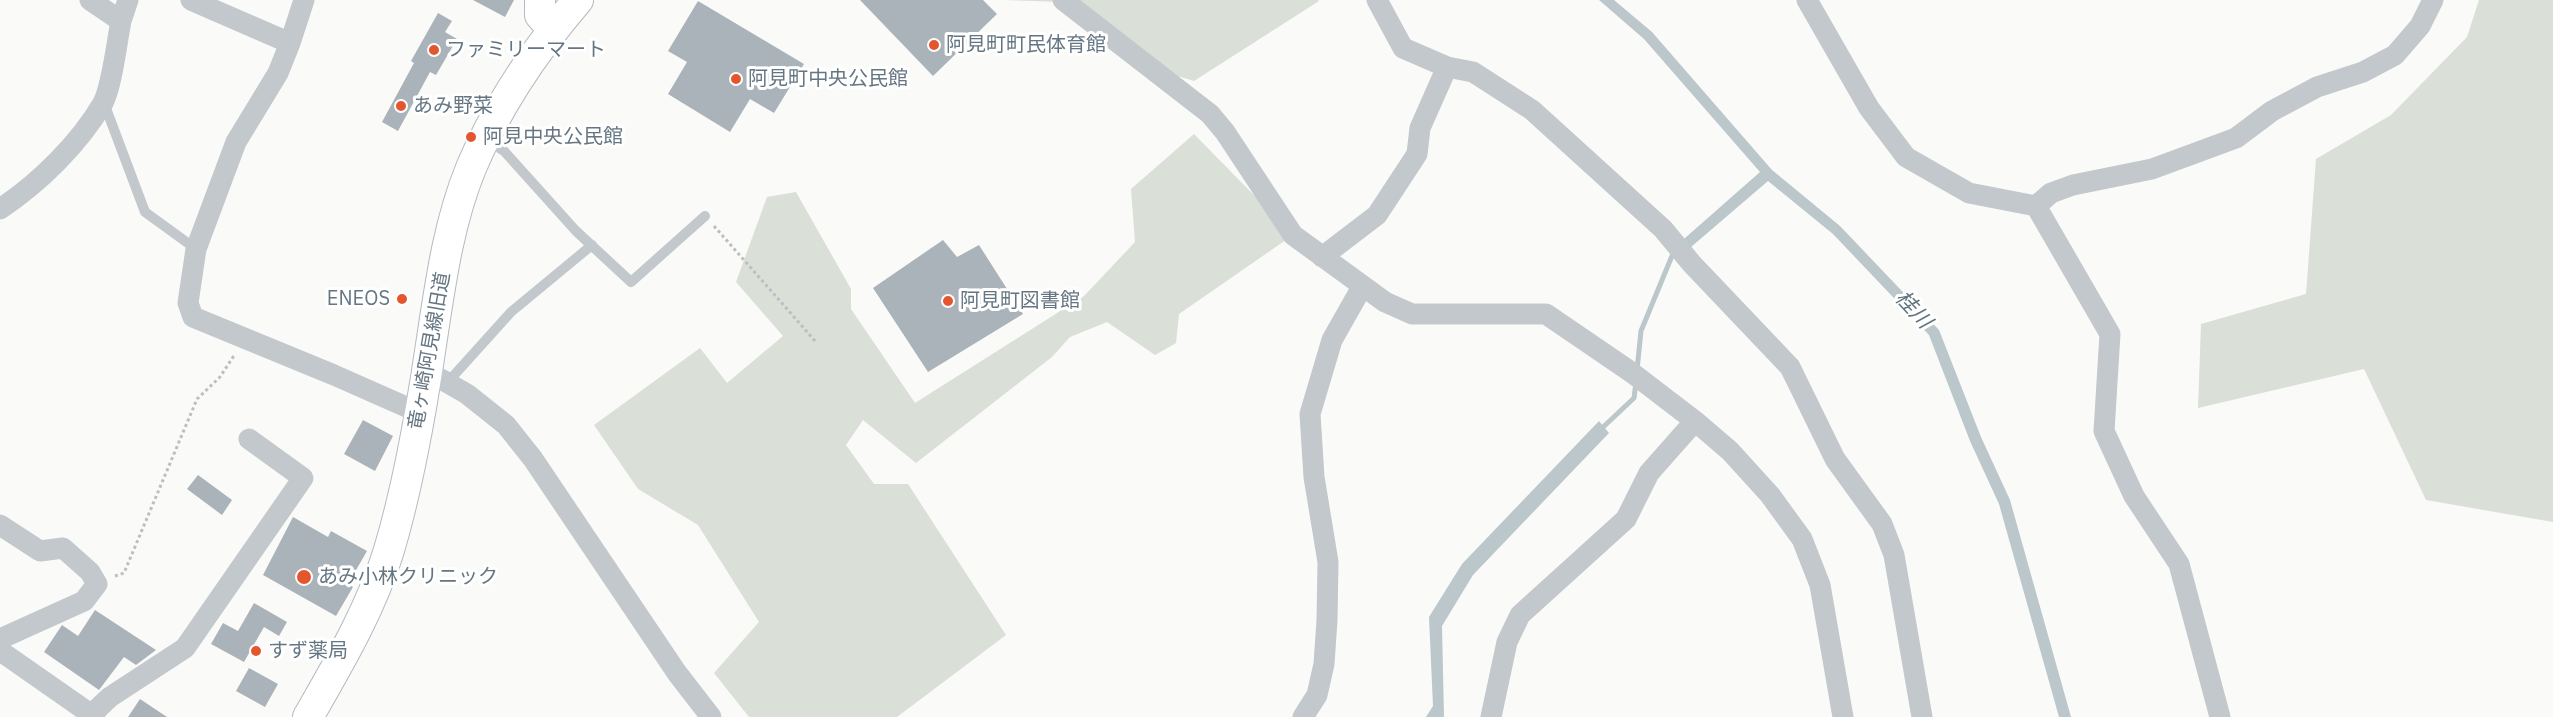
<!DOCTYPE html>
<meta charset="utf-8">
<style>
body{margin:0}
canvas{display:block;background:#fafaf8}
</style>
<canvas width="2553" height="717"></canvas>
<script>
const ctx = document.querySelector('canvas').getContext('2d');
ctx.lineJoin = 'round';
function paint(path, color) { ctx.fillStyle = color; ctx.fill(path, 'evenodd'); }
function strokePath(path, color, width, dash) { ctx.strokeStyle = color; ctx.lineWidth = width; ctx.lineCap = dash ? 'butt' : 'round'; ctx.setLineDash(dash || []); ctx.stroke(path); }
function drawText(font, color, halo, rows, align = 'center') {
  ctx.font = font + ' "IBM Plex Sans","Noto Sans JP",sans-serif'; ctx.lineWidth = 6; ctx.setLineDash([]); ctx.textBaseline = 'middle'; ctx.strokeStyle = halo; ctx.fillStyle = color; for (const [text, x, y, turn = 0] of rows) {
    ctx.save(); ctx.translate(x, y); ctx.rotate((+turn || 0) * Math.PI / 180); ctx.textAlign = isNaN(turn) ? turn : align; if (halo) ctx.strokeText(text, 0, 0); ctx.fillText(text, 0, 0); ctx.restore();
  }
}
paint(new Path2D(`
 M1004 0H1318L1319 1 1194 81 1135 63 1061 2Z
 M2479 0H2553V522L2426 500 2364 369 2198 408 2201 324 2306 294 2316 159 2391 115 2467 37Z
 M1194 134 1293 235 1179 314 1176 343 1155 355 1107 322 1070 337 1052 357 916 463 863 420 846 445 874 484H908L1006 635 897 717H749L714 673 759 622 698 525 638 489 594 425 700 348 727 383 783 336 736 282 767 197 796 192 851 289V309L915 403 1084 296 1135 242 1131 189Z`), '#dadfd7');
paint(new Path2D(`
 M1599 0H1614L1652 32 1772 170 1840 226 1939 330 1981 437 2010 500 2071 717H2059L1999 504 1970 441 1929 335 1833 234 1768 181 1691 247 1669 248 1685 238 1760 172 1644 39Z
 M1599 421 1609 433 1473 575 1442 626 1444 717H1426L1433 706 1429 617 1462 564Z`), '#bbc7cb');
strokePath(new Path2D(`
 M1637 370 1641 331 1674 251
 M1600 430 1634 398 1636 382`), '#bbc7cb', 5);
paint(new Path2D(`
 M473 0H514L505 17Z
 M860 0H983L997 14 933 76Z
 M698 1 804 64 774 113 750 99 730 132 668 94 687 62 668 51Z
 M438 13 452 21 445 32 457 39 436 75 430 72 398 131 382 122 414 63 411 61Z
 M943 240 957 257 979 245 1023 314 928 372 873 288Z
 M363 420 393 436 375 471 344 454Z
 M198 475 232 500 222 515 187 489Z
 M293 517 328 537 331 531 367 551 348 584 353 587 336 616 263 575Z
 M254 603 287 622 279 636 264 627 244 662 211 644 223 623 238 631Z
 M95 610 156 650 136 665 124 657 99 690 44 652 62 625 78 636Z
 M249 668 278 684 265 707 236 691Z
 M140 699 167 717H128Z`), '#aab3b9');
const secondary = new Path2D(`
 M540 0V15L553 29
 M308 717C339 663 371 609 389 550 409 483 421 413 431 345 440 286 448 224 471 168 497 106 535 50 578 0`);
strokePath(secondary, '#b3babf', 32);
strokePath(new Path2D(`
 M714 226 816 342
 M115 576 124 573 197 399 220 377 235 354`), '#bbbfc2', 3, [3, 3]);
strokePath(new Path2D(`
 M104 103 145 212 196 249
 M486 139 504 151 576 231 631 282 705 216
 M447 383 511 312 592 245`), '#c3c8cc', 10);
strokePath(new Path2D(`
 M191 0 290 43 278 73 236 142 196 249 188 303 193 317 334 375 420 413
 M1063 0 1210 114 1225 132 1293 235 1385 302 1412 314H1546L1631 372 1695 421 1730 451 1770 495 1802 539 1820 585 1843 717
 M1377 0 1403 48 1447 67 1473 72 1532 110 1663 229 1692 264 1790 367 1835 459 1882 524 1894 555 1922 717
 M1807 0 1869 108 1906 157 1969 193 2036 206 2110 334 2104 431 2134 496 2179 564 2220 717
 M121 21 128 0
 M290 43 304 0
 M2036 206 2051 193 2073 185 2152 169 2236 138 2272 111 2317 87 2363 72 2395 55 2420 26 2433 0
 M0 209C39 183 79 144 103 103 112 86 117 41 121 21L90 0
 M1322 257 1377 215 1417 154 1420 128 1447 67
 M427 371 467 394 506 425 533 459 677 673 711 717
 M0 525 40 551 63 548 90 572 97 584 84 601 0 639
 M6 655 95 717
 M92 714 110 697 185 648 303 478 249 439
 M1303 717 1317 695 1324 664 1327 620 1328 562 1314 477 1310 414 1332 340 1362 287
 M1491 717 1507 642 1520 615 1626 519 1649 473 1695 421`), '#c3c8cc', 21);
strokePath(secondary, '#fff', 30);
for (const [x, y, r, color] of [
 [934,45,6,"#e4572e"],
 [434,50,6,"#e4572e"],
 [736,79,6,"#e4572e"],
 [401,106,6,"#e4572e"],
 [471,137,6,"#e4572e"],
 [402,299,6,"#e4572e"],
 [948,301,6,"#e4572e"],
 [304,577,8,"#e4572e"],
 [256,651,6,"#e4572e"]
]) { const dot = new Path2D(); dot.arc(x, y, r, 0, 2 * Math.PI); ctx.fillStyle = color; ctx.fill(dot); strokePath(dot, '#fff', 2); }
drawText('20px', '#657683', '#fff', [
 ["阿見町町民体育館",946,45],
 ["ファミリーマート",446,50],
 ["阿見町中央公民館",748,79],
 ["あみ野菜",413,106],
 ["阿見中央公民館",483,137],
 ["ENEOS",390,299,"right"],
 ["阿見町図書館",960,301],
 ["あみ小林クリニック",318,577],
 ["すず薬局",268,651]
], 'left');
drawText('20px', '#657683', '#fff', [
 ["竜ヶ崎阿見線旧道",430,351,-80]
]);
drawText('italic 21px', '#60757c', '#fff', [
 ["桂川",1913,310,47]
]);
</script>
